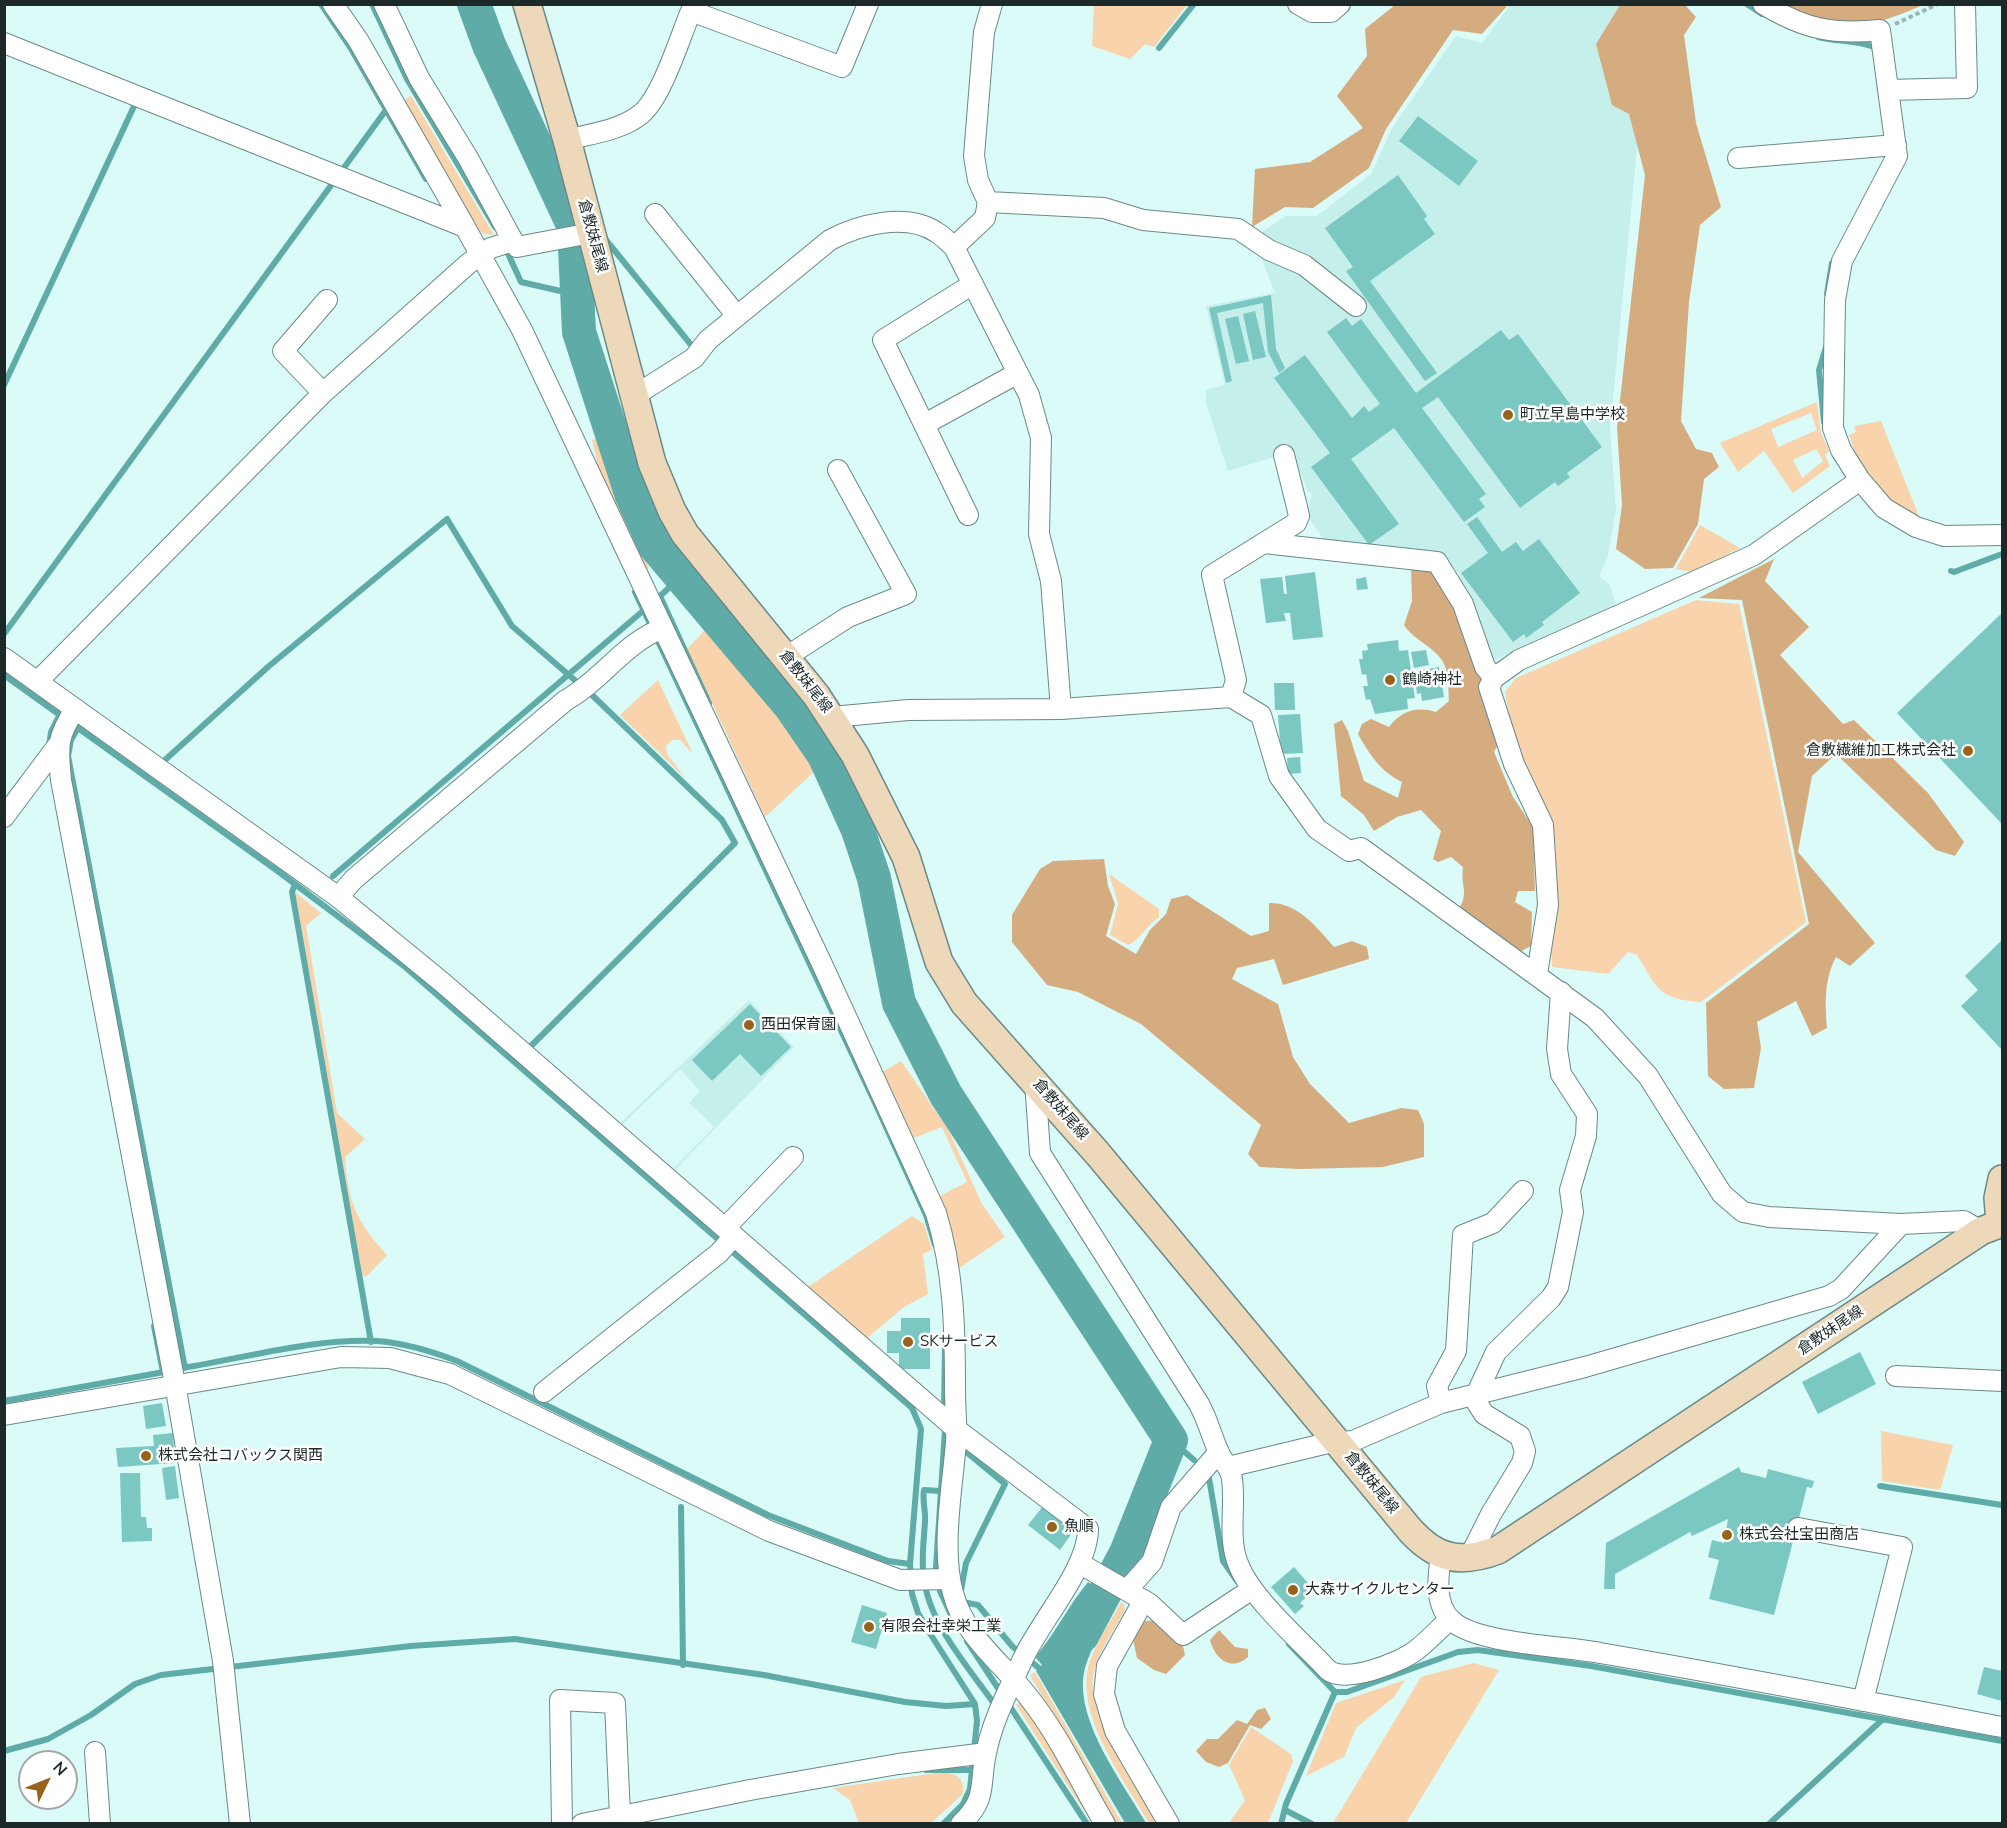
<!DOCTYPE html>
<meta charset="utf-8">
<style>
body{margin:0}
#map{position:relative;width:2007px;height:1828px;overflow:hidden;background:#dafbf8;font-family:"Nunito Sans",sans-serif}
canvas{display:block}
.frame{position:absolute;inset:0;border:6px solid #1d2929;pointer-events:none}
.north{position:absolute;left:18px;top:1750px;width:60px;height:60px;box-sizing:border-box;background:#fff;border:2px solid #a5a9a9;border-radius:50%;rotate:47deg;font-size:16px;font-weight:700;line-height:24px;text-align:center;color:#1d2929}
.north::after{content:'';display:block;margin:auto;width:21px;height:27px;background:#976219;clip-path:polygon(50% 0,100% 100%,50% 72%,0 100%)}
</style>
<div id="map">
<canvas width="2007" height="1828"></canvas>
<div class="frame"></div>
<div class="north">N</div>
</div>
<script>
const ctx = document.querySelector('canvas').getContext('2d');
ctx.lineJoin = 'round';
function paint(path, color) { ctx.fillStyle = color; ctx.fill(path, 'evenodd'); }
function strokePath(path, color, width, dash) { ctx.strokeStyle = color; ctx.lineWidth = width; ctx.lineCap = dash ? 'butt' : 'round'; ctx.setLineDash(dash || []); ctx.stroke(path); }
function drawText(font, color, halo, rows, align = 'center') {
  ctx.font = font + ' "Nunito Sans","Noto Sans JP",sans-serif'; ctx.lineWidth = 5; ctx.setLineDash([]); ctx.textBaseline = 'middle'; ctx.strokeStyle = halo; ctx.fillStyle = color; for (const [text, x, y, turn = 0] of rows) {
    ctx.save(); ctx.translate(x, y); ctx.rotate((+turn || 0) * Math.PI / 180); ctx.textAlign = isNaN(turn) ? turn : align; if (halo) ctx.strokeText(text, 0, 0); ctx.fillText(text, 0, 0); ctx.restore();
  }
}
paint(new Path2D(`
 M1510 5H1638L1639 101 1637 148 1610 430 1616 510 1608 556 1599 576 1610 585 1615 603 1611 608 1489 662 1456 579 1460 575 1442 555 1327 544 1307 515 1312 494 1308 491 1291 452 1228 471 1206 403V390L1225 385 1206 306 1275 293 1259 251 1257 235 1286 216H1317L1371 174 1392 128 1456 36 1482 43Z
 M749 1000 794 1047 672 1173 618 1125ZM680 1069 700 1091 689 1103 714 1127 672 1170 621 1126Z`), '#c5efeb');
paint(new Path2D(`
 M1094 5V4L1187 5 1154 47 1145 44 1130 59 1092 46Z
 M411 96 494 235 484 234 475 227 397 104Z
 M1817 402 1821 433 1829 451 1825 455 1830 466 1793 493 1764 451 1738 472 1720 443ZM1811 413 1817 430 1778 447 1771 429ZM1816 449 1823 461 1802 478 1793 460Z
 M1881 421 1920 519C1880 495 1863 480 1849 435L1856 432 1854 426Z
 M598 438 625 519 649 567 646 571 602 483 592 440Z
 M1700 525 1740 548 1692 572 1676 569Z
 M1696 600 1739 604 1806 922 1701 1002C1658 999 1658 989 1637 955L1628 952 1608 974 1552 967 1546 810 1511 731 1505 692 1516 678Z
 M705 630 781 718 815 771 765 817 687 649Z
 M658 680 693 754 680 740H672L666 746 667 754 686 779 620 715Z
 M1109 874 1159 909V917C1145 927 1141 939 1128 945L1110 935 1118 904Z
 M295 892 321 913 306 926 337 1113 365 1139 345 1157C348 1202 356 1221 387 1255L366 1277 362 1274Z
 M901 1061 948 1129 982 1204 1005 1237 955 1271 936 1198 967 1182 942 1127 909 1140 882 1078V1072Z
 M912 1216 924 1224 932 1250 923 1254 928 1294 904 1307 866 1339 808 1287Z
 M1881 1431 1953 1445 1940 1490 1882 1481Z
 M1121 1602 1124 1604 1125 1610C1114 1630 1099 1650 1094 1672 1083 1714 1137 1786 1157 1823H1149C1125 1781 1077 1719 1088 1668 1092 1649 1111 1621 1121 1602Z
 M1473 1663 1499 1670 1406 1823H1333L1421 1677Z
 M1035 1672 1122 1823H1115L1030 1675Z
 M1405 1680 1394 1697 1356 1728 1344 1757 1306 1776 1336 1703Z
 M1022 1701 1100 1823H1092L1016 1705Z
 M1251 1727 1291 1754 1293 1761 1268 1823H1229L1245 1800 1229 1765Z
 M943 1772C957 1774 965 1778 963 1794L931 1823H859L850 1800 833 1788Z`), '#f8d3ab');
paint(new Path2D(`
 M1395 5H1508L1482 34 1453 30 1386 129 1369 168 1313 208 1285 207 1252 227 1255 169 1310 162 1363 128 1337 96 1367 56 1365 29Z
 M1620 5H1685L1696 17 1684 35 1696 123 1721 207 1700 225 1689 302 1681 421 1696 449 1712 453 1719 467 1704 479 1698 524 1673 568 1645 569 1616 549 1622 505 1617 427 1645 175 1629 114 1612 105 1596 44Z
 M1782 5H1923C1863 32 1842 29 1782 5Z
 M1774 559 1765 581 1809 627 1780 655 1843 724 1854 720 1928 793 1964 842 1955 856 1936 850 1836 754 1812 776 1798 852 1875 943 1850 966 1836 957C1824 980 1825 1002 1827 1028L1812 1036 1796 1001 1757 1022 1761 1048 1754 1088 1724 1089 1708 1076 1706 1003 1809 924 1742 600 1699 598Z
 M1411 566H1432L1466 623 1481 680 1501 739 1494 752 1513 797 1533 827 1535 891H1518L1515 902 1532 912 1531 946 1518 953 1458 911C1470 890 1460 888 1463 867L1451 857 1438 862 1433 859 1441 831 1421 810 1397 817 1374 831 1364 815 1341 796 1334 724 1342 720 1348 731 1364 781 1398 798 1402 782C1380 771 1370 755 1358 734L1362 724 1371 719 1389 727C1401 711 1417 706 1436 712L1449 701C1448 690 1449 676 1445 666 1438 648 1414 641 1404 625L1412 601Z
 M1104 859 1108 886 1115 904 1106 936 1136 954 1150 930 1166 914 1171 899 1187 895 1251 936 1269 931V903C1297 902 1317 927 1334 947L1352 941 1367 947 1369 959 1283 985 1274 959 1237 968 1232 979 1278 1004 1293 1057 1310 1084 1349 1123 1401 1108 1418 1110 1424 1124V1157L1383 1167 1299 1169 1260 1167 1248 1154 1261 1125 1141 1024 1078 992 1047 985 1012 942V915L1040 869 1053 861Z
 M1159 1620 1183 1646 1185 1655 1166 1674 1154 1670 1137 1658 1133 1639 1145 1621Z
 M1219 1630 1235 1647 1248 1649V1657C1231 1672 1215 1659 1210 1640Z
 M1265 1708 1271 1719 1261 1729 1250 1725 1228 1763 1219 1767 1206 1762 1196 1751 1207 1739H1218L1237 1720 1247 1724 1257 1710Z`), '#d5ac7f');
paint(new Path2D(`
 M1088 1582 1118 1602C1108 1623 1091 1646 1085 1668 1072 1718 1123 1782 1146 1823H1125L1036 1671 1042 1665 1035 1657C1055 1634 1068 1606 1088 1582Z`), '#5faba7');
strokePath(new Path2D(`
 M321 4 350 47 426 179
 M372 4 407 79 495 227
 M1747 4 1762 14
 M1818 37C1837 42 1857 40 1874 47L1875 51
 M1159 48 1194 4
 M606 240 692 346
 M505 247 521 282 578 295
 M1827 294 1832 263
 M4 385 136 102
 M1824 422 1819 370 1826 347
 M1951 571 1954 572 2002 554
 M681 577 660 596 709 703
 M635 592 876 1105 926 1215 935 1245
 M4 634 386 110
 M4 675 279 872 404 966 912 1408 921 1429 910 1564 912 1594 918 1613 931 1635 975 1704 977 1721 970 1789 963 1804 943 1824
 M78 728 71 740 68 756 185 1368
 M49 747 51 732 60 714
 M166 759 269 666 447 519 512 626 592 695 722 820 735 843 530 1047
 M333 876 644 610
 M295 884 292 892 371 1342
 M154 1326 163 1372
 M182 1368C246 1358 313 1338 377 1341 405 1343 431 1351 457 1361L768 1515 888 1561 910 1564
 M4 1401 164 1372
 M944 1408 945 1347
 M945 1430 936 1567 940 1591 952 1617
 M1171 1440 1194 1460
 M959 1446 1005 1484 966 1563 960 1596 963 1602 978 1605 1012 1646 1045 1673
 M1209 1478 1223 1561 1237 1581
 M1880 1486 2002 1505
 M940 1491 924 1490C922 1501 926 1511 925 1522 924 1537 922 1553 923 1568 924 1619 967 1665 995 1705
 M681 1507 683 1665
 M967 1641 1087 1824
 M1289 1644 1335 1692H1347L1458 1652 1478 1650 1591 1666 2002 1741
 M4 1751 48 1739 91 1715 135 1684 161 1675 411 1646 515 1639 764 1675 905 1702 946 1706 975 1704
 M926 1770H970
 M1287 1811 1312 1824
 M1281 1824 1286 1804 1335 1692
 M1769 1824 1883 1719`), '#5faba7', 6);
strokePath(new Path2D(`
 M474 4 489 45 574 227 579 332 632 496 655 546 791 707 824 755 858 830 874 878 899 1003 946 1095 1171 1440 1126 1553 1082 1636`), '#5faba7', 34);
paint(new Path2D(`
 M1418 116 1478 161 1459 186 1399 141Z
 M1398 175 1427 216 1424 219 1435 234 1370 281 1437 373 1425 381 1346 271 1353 267 1325 228Z
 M1271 295 1276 349 1285 368 1279 373 1268 352 1263 303 1217 313 1232 381 1226 383 1209 308Z
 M1255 311 1266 357 1253 360 1243 314Z
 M1238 316 1249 361 1236 364 1225 319Z
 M1346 318 1352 326 1361 319 1416 393 1501 330 1509 340 1518 334 1602 447 1567 473 1570 477 1558 486 1555 482 1520 508 1438 397 1422 408 1486 494 1479 499 1485 507 1464 522 1394 428 1351 459 1399 524 1369 545 1311 467 1330 453 1274 378 1305 355 1352 418 1364 406 1369 412 1380 404 1327 332Z
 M1477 517 1502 552 1516 542 1523 551 1539 539 1580 593 1542 622 1544 625 1526 638 1524 634 1513 642 1461 573 1488 553 1467 524Z
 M1315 572 1323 637 1293 640 1290 613H1284L1286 621 1266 623 1260 579 1282 577 1284 594H1287L1285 576Z
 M1366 577 1368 589 1357 590 1356 579Z
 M2002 613V824L1897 713Z
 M1398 640 1399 651 1408 650 1415 698 1407 699 1408 709 1375 714 1370 699 1366 700 1363 686H1368L1366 674 1362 675 1359 659H1363L1362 651 1368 650 1367 644Z
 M1426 650 1429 665 1414 668 1411 652Z
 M1439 667 1444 697 1422 701 1421 693 1417 694 1415 677 1418 676V671Z
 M1274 683H1294L1295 710H1275Z
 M1300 714 1303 753 1281 754 1278 715Z
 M1300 757 1301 773 1288 774 1287 758Z
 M2002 940V1050L1961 1006 1978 990 1965 976Z
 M750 1004 791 1047 761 1076 740 1054 712 1081 692 1060Z
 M901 1318H930V1369H899V1353H887V1331H901Z
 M1860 1352 1876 1384 1818 1414 1802 1382Z
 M162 1403 166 1426 146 1429 143 1406Z
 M173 1433 175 1463 118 1467 116 1448 154 1446 153 1435Z
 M175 1466 179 1498 166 1500 162 1468Z
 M1739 1467 1741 1472 1766 1478 1768 1469 1814 1481 1812 1488 1807 1487 1774 1615 1709 1599 1719 1560 1708 1557 1712 1540 1724 1543 1728 1519 1692 1536 1690 1532 1615 1574V1589H1604L1606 1543Z
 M120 1473H140L141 1517H146L147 1528H152V1541L122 1542Z
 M1044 1505 1075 1529 1060 1550 1028 1525Z
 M1294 1567 1314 1590 1300 1603 1304 1606 1295 1614 1271 1587Z
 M862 1605 887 1613 876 1649 851 1642Z
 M1984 1667 2002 1671V1701L1977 1694Z`), '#7bc7c2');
const street = new Path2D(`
 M333 4 358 40 465 227
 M384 4 419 78 468 158 513 241
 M1298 4 1312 12H1331L1340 4
 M1763 4C1804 29 1833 35 1880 30L1897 156 1842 261 1835 300 1833 428 1841 450 1860 480 1884 508 1916 527 1944 536 2002 535
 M4 43 465 227 522 330 822 964 936 1213C954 1272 955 1328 955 1389 955 1407 957 1425 956 1443 952 1489 941 1549 953 1593 964 1637 1004 1664 1030 1699 1060 1737 1080 1782 1105 1824
 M1888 90 1967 88 1965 4
 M567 140C590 134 622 130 641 114 662 97 680 37 691 11L842 67 868 4
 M1738 158 1896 145
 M988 202 1104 208 1143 220 1238 229 1269 250 1304 265 1356 306
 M655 214 737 316
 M954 247 985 218 988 202 978 180 974 156 984 32 992 4
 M323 393 283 351 327 300
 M634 396 694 358 708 340 830 240C858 225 906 212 936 232 943 236 948 242 954 247L1029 395 1041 438 1039 534 1051 581 1061 709
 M925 424 1018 373
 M968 515 883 340 973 284
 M1264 543 1437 562 1463 604 1485 667 1494 678
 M786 657 848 617 906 594 838 470
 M4 658 338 897 443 983 956 1429 1088 1529C1088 1570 1038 1623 1021 1663 1008 1691 992 1722 986 1753 979 1785 988 1798 961 1824
 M37 682 323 393 469 263 491 248 513 241 517 247 591 233
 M1231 697 1236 680 1212 575 1296 523 1299 516 1297 507 1284 455
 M75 709C56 739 58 746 61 780L175 1384 223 1661 240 1824
 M832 717 908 710 1061 709 1231 697 1261 715 1279 776 1317 829 1349 851 1361 848 1595 1018 1648 1076 1722 1194 1743 1212 1769 1217 1901 1224 1964 1221 1981 1231
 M4 817 58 745
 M338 897 354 879 566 700C602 680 624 643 663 628
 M1537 974 1548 905 1543 825 1514 764 1489 687 1494 678 1519 660 1754 555 1860 480
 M1035 1081 1040 1153 1199 1404C1208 1420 1212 1438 1220 1455 1224 1463 1231 1469 1232 1479 1236 1508 1227 1539 1239 1566 1253 1600 1302 1642 1328 1670 1345 1684 1399 1663 1415 1651 1427 1642 1438 1630 1449 1620
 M725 1228 793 1157
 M1896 1376 2002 1381
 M544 1392 719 1253 734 1236
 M1441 1403 1437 1386 1456 1351 1463 1235 1493 1223 1523 1191
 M4 1415 341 1357 390 1358 450 1374 769 1531 900 1580 950 1579
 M1228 1467 1328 1443 1353 1441 1441 1403 1585 1367 1829 1296 1841 1289 1901 1224
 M1798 1528 1902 1547 1863 1701
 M1441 1555C1438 1576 1434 1604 1451 1620 1475 1644 1565 1646 1600 1653 1735 1676 1868 1702 2002 1727
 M1469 1558 1491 1514 1522 1463 1525 1451 1520 1436 1484 1414 1477 1403V1393L1496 1352 1551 1298 1558 1287 1573 1212 1570 1190 1586 1136 1587 1114 1561 1074 1557 1049 1561 992
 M1079 1563 1150 1604 1183 1635 1252 1589
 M1127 1590 1152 1562 1171 1507 1219 1452
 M1144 1600 1107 1666 1104 1694 1115 1731 1169 1824
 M95 1752 100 1824
 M562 1824 560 1700 615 1703 620 1816
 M582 1824 750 1790 898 1764 986 1753`);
const secondary = new Path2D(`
 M527 4 567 140 652 463 672 511 685 534 816 695 855 755 906 857 939 962 964 1003 1098 1154 1410 1530C1437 1560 1461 1564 1498 1550L1981 1231 2002 1223
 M2000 1222 1998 1198 2002 1179`);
strokePath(street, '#6b8987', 22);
strokePath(secondary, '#6b8987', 30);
strokePath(new Path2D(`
 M1895 24 1938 4`), '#9cb6b4', 4, [4.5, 3]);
strokePath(street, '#fff', 20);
strokePath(secondary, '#edd9ba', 27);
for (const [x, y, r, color] of [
 [1508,415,6,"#976219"],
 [1390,680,6,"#976219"],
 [1968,751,6,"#976219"],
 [749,1025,6,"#976219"],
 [908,1342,6,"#976219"],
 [146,1456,6,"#976219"],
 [1052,1527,6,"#976219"],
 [1727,1535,6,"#976219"],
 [1293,1590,6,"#976219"],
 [869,1627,6,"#976219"]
]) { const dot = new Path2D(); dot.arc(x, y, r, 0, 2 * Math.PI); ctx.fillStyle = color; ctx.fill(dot); strokePath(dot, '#fff', 2); }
drawText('15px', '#1d2929', '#fff', [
 ["倉敷妹尾線",592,236,75],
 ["倉敷妹尾線",805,682,52],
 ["倉敷妹尾線",1060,1110,49],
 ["倉敷妹尾線",1831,1331,-34],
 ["倉敷妹尾線",1371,1483,51]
]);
drawText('15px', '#1d2929', '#fff', [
 ["町立早島中学校",1520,415],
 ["鶴崎神社",1402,680],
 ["倉敷繊維加工株式会社",1956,751,"right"],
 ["西田保育園",761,1025],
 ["SKサービス",920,1342],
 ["株式会社コバックス関西",158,1456],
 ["魚順",1064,1527],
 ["株式会社宝田商店",1739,1535],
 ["大森サイクルセンター",1305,1590],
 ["有限会社幸栄工業",881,1627]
], 'left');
</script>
